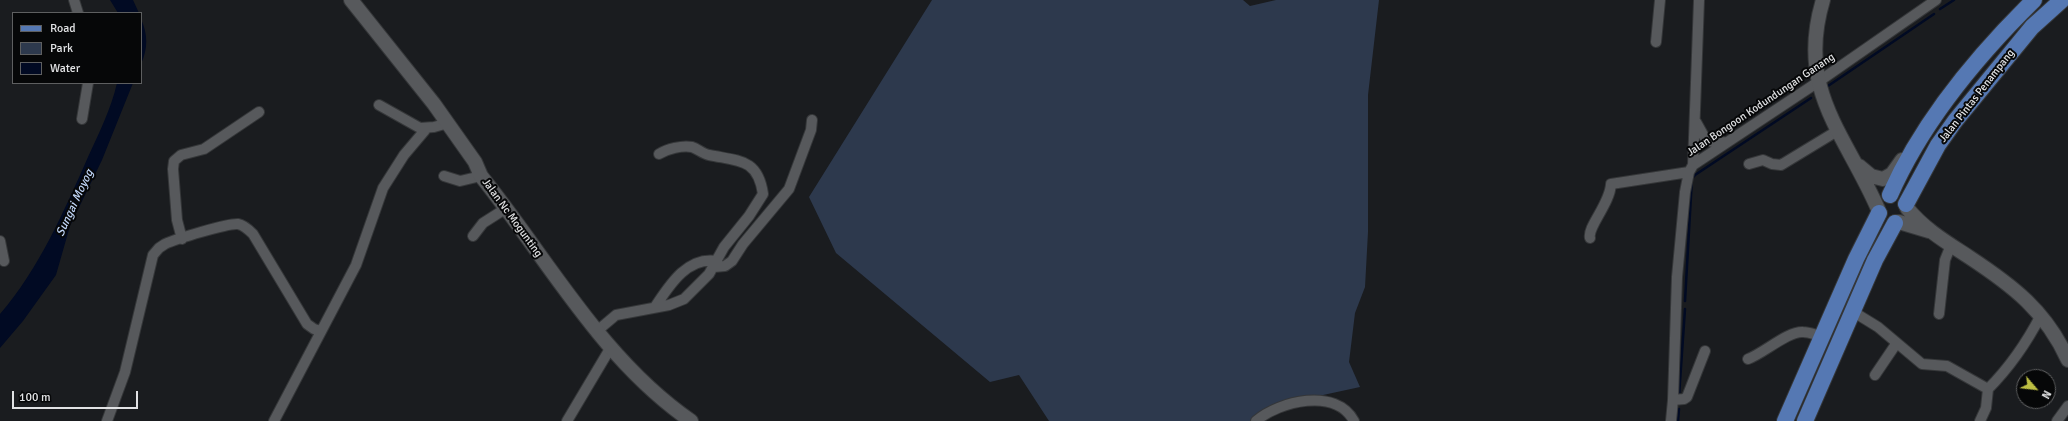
<!DOCTYPE html>
<style>
body{margin:0}
#map{position:relative;width:2068px;height:421px;overflow:hidden;background:#1a1c1f;font-family:Signika,sans-serif}
canvas{display:block}
.legend{position:absolute;left:12px;top:12px;width:130px;height:72px;box-sizing:border-box;background:#060708;border:1px solid #5e5f60;margin:0;padding:5px 7px;list-style:none;font-size:12px;color:#e1e2e4}
.legend li{display:flex;align-items:center;gap:8px;height:20px}
.legend b{width:20px;border:1px solid #5e5f60}
.north{position:absolute;left:2016px;top:369px;width:40px;height:40px;box-sizing:border-box;background:#060708;border:1px solid #5e5f60;border-radius:50%;rotate:118deg;font-size:11px;font-weight:700;line-height:16px;text-align:center;color:#e1e2e4}
.north::after{content:'';display:block;margin:auto;width:14px;height:18px;background:#bdbf43;clip-path:polygon(50% 0,100% 100%,50% 72%,0 100%)}
.scale{position:absolute;left:12px;top:391px;width:126px;height:18px;box-sizing:border-box;border:2px solid #e1e2e4;border-top:0;padding-left:5px;font-size:12px;line-height:14px;white-space:nowrap;color:#e1e2e4;-webkit-text-stroke:3px #060708;paint-order:stroke}
</style>
<div id="map">
<canvas width="2068" height="421"></canvas>
<ul class="legend">
<li><b style="height:5px;background:#5578b3"></b>Road</li>
<li><b style="height:11px;background:#2d394d"></b>Park</li>
<li><b style="height:11px;background:#010a23"></b>Water</li>
</ul>
<div class="north">N</div>
<div class="scale">100 m</div>
</div>
<script>
const ctx = document.querySelector('canvas').getContext('2d');
ctx.lineJoin = 'round';
function paint(path, color) { ctx.fillStyle = color; ctx.fill(path, 'evenodd'); }
function strokePath(path, color, width, dash) { ctx.strokeStyle = color; ctx.lineWidth = width; ctx.lineCap = dash ? 'butt' : 'round'; ctx.setLineDash(dash || []); ctx.stroke(path); }
function drawText(font, color, halo, rows, align = 'center') {
  ctx.font = font + ' Signika,sans-serif'; ctx.lineWidth = 4; ctx.setLineDash([]); ctx.textBaseline = 'middle'; ctx.strokeStyle = halo; ctx.fillStyle = color; for (const [text, x, y, turn = 0] of rows) {
    ctx.save(); ctx.translate(x, y); ctx.rotate((+turn || 0) * Math.PI / 180); ctx.textAlign = isNaN(turn) ? turn : align; if (halo) ctx.strokeText(text, 0, 0); ctx.fillText(text, 0, 0); ctx.restore();
  }
}
paint(new Path2D(`
 M932 0H1243L1250 6 1276 0H1379L1368 95V232L1365 287 1355 313 1349 362 1360 387 1277 405 1257 421H1049L1019 375 990 382 836 253 809 197Z`), '#2d394d');
paint(new Path2D(`
 M110 0H133L139 13H118Z
 M141 19C148 35 148 48 141 64Z
 M117 83H133L102 160 70 226 56 275 23 321 0 348V314C39 269 64 211 88 157 99 133 111 109 117 83Z`), '#010a23');
strokePath(new Path2D(`
 M1940 9 1954 0
 M1825 88 1934 14
 M1685 301 1692 178 1695 175 1811 98
 M1679 396 1685 309
 M1678 421 1679 409`), '#010a23', 2.5);
const street = new Path2D(`
 M74 0 78 13
 M1656 42 1660 0
 M379 105 420 128 434 127 448 123
 M82 119 88 83
 M1696 122 1706 140 1716 143 1727 142
 M1749 164 1763 160 1772 164 1781 165 1837 131
 M1693 165 1699 0
 M444 176 460 181 481 176
 M473 236 483 223 505 209
 M1590 238C1587 227 1610 204 1611 184L1689 172
 M182 239 177 220 173 169 174 161 181 155 204 149 259 112
 M0 241 4 261
 M714 267 725 266 732 261 743 244 789 189 811 130 812 120
 M655 307C669 286 687 256 717 261
 M1852 311 1878 327 1922 364 1947 366 1988 389 1986 408 1980 421
 M1939 314 1945 260 1951 245
 M597 331 616 315 669 305 684 299 709 274 724 247 749 216 763 194C758 158 738 161 709 155 703 154 698 149 692 147 682 145 667 149 659 154
 M1748 359C1764 353 1788 331 1803 332 1809 332 1816 335 1821 336
 M1875 375 1896 344
 M1988 389C2010 367 2027 342 2041 315
 M1673 400 1684 399 1687 397 1705 351
 M107 421 125 372 153 255 159 248 165 244C176 239 228 223 238 224 244 225 249 230 253 234L307 324 314 329 321 331
 M274 421 356 265 383 188 404 155 426 129
 M567 421 611 347
 M1256 421C1279 401 1336 387 1354 421
 M1671 421 1673 400 1677 277 1685 192 1689 172 1693 165 1818 82 1936 0
 M2057 421 2068 406`);
const secondary = new Path2D(`
 M351 0 434 104 475 162 481 176C548 259 601 359 691 421
 M1823 0C1796 90 1845 133 1878 209
 M1859 166 1871 176 1883 179 1892 174 1902 160
 M1907 208C1924 229 1946 242 1969 257 2013 286 2046 311 2068 360
 M1899 222 1929 231`);
const primary = new Path2D(`
 M1890 195C1922 122 1978 55 2034 0
 M1906 204 1938 145 1955 121 2032 27 2062 0
 M1785 421 1856 259 1879 213
 M1805 421 1875 260 1895 223`);
strokePath(street, '#353739', 12);
strokePath(secondary, '#353739', 16);
strokePath(primary, '#353739', 18);
strokePath(street, '#57595c', 10);
strokePath(secondary, '#57595c', 14);
strokePath(primary, '#5578b3', 16);
drawText('11px', '#e1e2e4', '#060708', [
 ["Jalan Pintas Penampang",1977,96,-52],
 ["Jalan Bongoon Kodundungan Ganang",1761,105,-34],
 ["Jalan Nc Mogunting",512,218,54]
]);
drawText('italic 12px', '#c1d6f8', '#060708', [
 ["Sungai Moyog",75,203,-65]
]);
</script>
